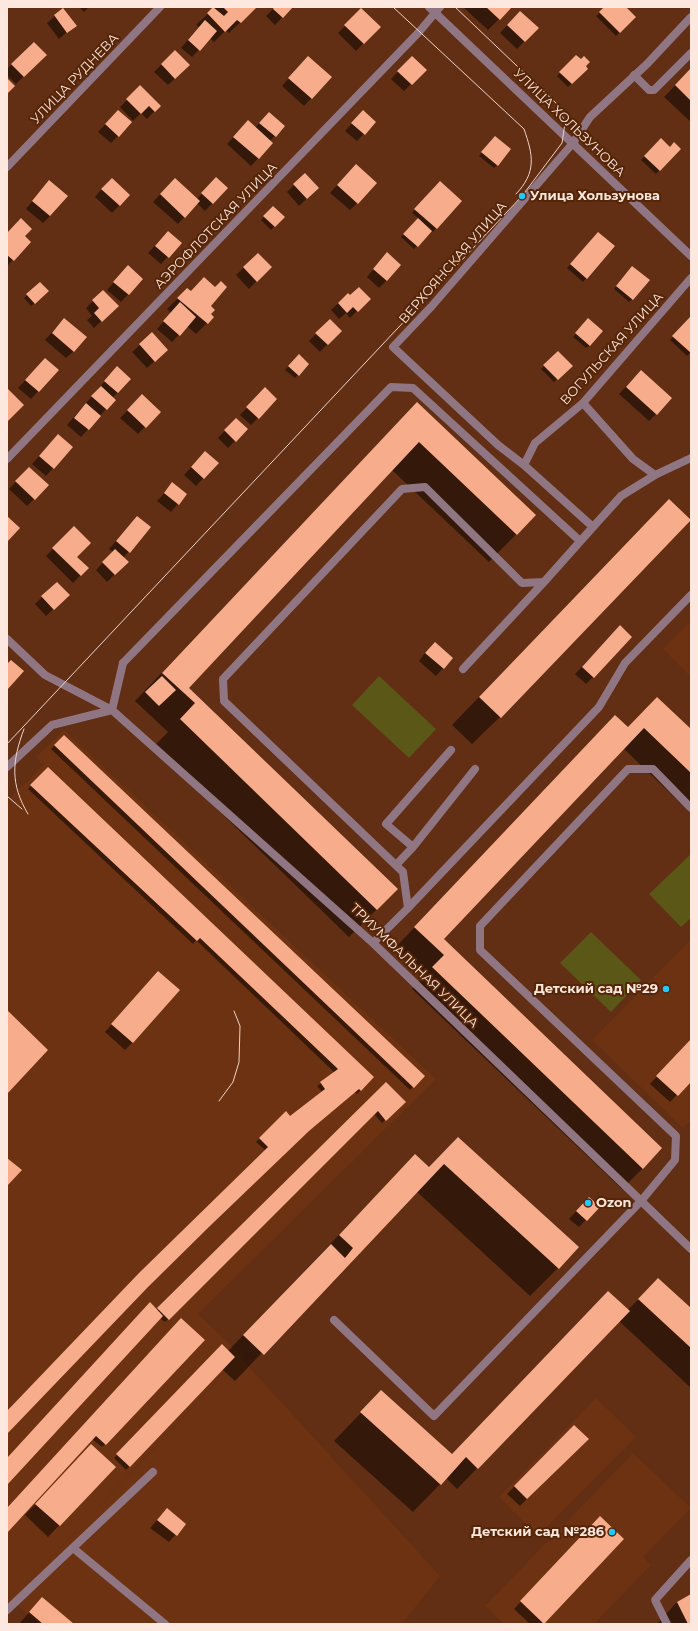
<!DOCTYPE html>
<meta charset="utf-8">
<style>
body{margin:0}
#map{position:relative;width:698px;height:1631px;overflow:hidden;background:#622f14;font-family:Montserrat,sans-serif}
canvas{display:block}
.frame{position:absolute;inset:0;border:8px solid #fce8df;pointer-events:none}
</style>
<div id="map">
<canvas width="698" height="1631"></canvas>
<div class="frame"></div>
</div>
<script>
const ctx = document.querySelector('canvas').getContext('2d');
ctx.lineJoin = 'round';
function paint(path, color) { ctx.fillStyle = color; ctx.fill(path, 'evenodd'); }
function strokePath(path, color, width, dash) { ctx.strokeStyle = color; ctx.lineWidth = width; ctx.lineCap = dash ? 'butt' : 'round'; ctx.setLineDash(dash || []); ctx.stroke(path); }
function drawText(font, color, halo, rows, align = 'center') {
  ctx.font = font + ' Montserrat,sans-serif'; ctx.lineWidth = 4; ctx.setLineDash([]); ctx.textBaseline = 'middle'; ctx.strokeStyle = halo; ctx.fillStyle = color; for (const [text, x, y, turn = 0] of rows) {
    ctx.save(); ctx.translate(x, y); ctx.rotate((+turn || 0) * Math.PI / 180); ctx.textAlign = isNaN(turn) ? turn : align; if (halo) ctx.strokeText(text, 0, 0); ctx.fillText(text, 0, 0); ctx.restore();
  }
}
paint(new Path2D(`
 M691 621V677L663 649Z
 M64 730 436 1079 198 1314 241 1355 17 1594 240 1357 440 1576 402 1624H38L11 1600 7 1604V802L26 782 291 1031 27 782 43 765 36 757Z
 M691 939V1120L683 1128 592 1040Z
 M596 1398 636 1437 538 1536 499 1497Z
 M633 1453 691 1508 643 1557 651 1565 594 1624H504L485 1606Z`), '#6c3212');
paint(new Path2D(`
 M379 676 436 729 409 758 352 705Z
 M691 854V918L681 927 649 894Z
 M591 932 641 980 611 1012 560 963Z`), '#5b5716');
paint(new Path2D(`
 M79 7H89L84 12Z
 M256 7 229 33 226 30 214 42 210 38 192 57 181 48 199 27 196 25 214 8Z
 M275 7H292L275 25 266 16Z
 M463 7H511L488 30Z
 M606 7H625L635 17 616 36 596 16Z
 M63 9 75 25 59 39 47 23Z
 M361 10 379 27 356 51 338 33Z
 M513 19 537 28 517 49 500 33Z
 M34 43 45 55 16 84 7 75V69Z
 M175 51 189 65 168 85 154 72Z
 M576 56 587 69 568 87 557 76Z
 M412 57 425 70 404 91 391 79Z
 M301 64 331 77 304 106 282 86Z
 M691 69V122L664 97Z
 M140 87 159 106 147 119 141 113 133 121 120 107Z
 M111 118 131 122 111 143 98 132Z
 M356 119 375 122 357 141 345 131Z
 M261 121 284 126 270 141 272 143 251 166 227 144 241 129 255 128Z
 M661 139 670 148 680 149 656 174 641 160Z
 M492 140 497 165 494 168 479 156Z
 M349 172 357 203 350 210 330 193Z
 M305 174 318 188 299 206 287 192Z
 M436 185 461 201 436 228 433 232 431 230 414 249 401 237 418 218 412 213Z
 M104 186 129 195 112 213 95 197Z
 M209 186 227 188 205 211 197 203 178 224 153 202 167 187 197 199Z
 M42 189 50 216 43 223 26 209Z
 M273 207 283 217 271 230 261 220Z
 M168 232 180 243 161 264 148 253Z
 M7 233 24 236 30 242 7 266Z
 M595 236 614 246 583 282 567 268Z
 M258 254 270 267 249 289 236 275Z
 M380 261 387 280 379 288 367 277Z
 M629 271 633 299 629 302 614 289Z
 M121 274 142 279 121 302 107 290Z
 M40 283 48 291 31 306 24 298Z
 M187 289 213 317 196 334 187 326 172 342 157 329 171 313 167 309Z
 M103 291 110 313 94 328 87 320 92 316 86 308Z
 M348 294 350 296 369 299 350 318 346 313 339 319 331 310Z
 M690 318 691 352 687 356 670 340Z
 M330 320 340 331 320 352 309 341Z
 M585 323 590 345 586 348 573 337Z
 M57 327 74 351 66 358 45 340Z
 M152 334 159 357 147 368 132 352Z
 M558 352 571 366 554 382 541 369Z
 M299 356 308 364 295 378 285 370Z
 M45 359 57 370 31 399 18 388Z
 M117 367 118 392 112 398 114 400 81 437 67 425Z
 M634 378 656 414 649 421 619 394Z
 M265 389 276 399 251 425 240 415Z
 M135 403 159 412 138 434 120 418Z
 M417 403 535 515 489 562 392 470 188 688 377 909 349 937 153 747 168 732 135 701Z
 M236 419 247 429 228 448 218 438Z
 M51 443 71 447 46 476 32 464Z
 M198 460 217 463 196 486 184 475Z
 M22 475 34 499 27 506 9 489Z
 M173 484 186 494 171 512 157 501Z
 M137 517 150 527 123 558 127 562 107 582 96 570 113 552 109 549Z
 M74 527 76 557 87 568 73 583 46 556Z
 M641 528 500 717 472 744 452 725Z
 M42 597 61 602 46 616 35 604Z
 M613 634 593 677 586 684 575 674Z
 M427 650 443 668 436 676 419 661Z
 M637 719 691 730V813L623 748 443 939 643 1168 622 1189 412 989 424 977 394 949 595 737 628 728Z
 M64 736 423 1076 410 1090 51 749Z
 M48 768 373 1077 357 1094 355 1092 305 1134 146 1288 7 1432V1413L265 1150 256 1142 286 1113 290 1118 322 1092 317 1086 335 1073 196 940 193 944 28 789Z
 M151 979 133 1042 125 1050 105 1032Z
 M691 1040V1080L670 1102 650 1084Z
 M386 1083 404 1102 382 1123 374 1114 165 1322 160 1318 7 1484V1459Z
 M458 1138 558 1268 530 1296 416 1191 235 1381 222 1369 126 1470 114 1458 222 1346 228 1351 415 1155 428 1168Z
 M582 1205 598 1207 579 1227 569 1219Z
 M658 1279 691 1310V1388L619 1321 457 1489 446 1478 413 1512 334 1441 381 1392 451 1455 587 1313 628 1310Z
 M203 1340 102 1447 92 1439 7 1531V1509Z
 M574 1426 587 1439 520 1506 507 1494Z
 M80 1457 115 1467 48 1537 25 1515Z
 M167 1509 185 1524 169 1542 150 1528Z
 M593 1525 622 1539 543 1624H530L514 1609Z
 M691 1595V1624H657L677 1602Z
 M32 1609 72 1624H19Z`), '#0007');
paint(new Path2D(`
 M213 7 224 16 228 12 223 7H257L241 23 237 20 225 32 207 13Z
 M274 7H293L283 18 273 9Z
 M486 7H512L500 20Z
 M604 7H626L636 17 620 33 599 12Z
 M63 8 77 26 67 33 54 15Z
 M361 8 381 27 364 44 344 25Z
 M520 11 539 28 525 42 507 25Z
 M205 20 217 31 200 51 188 40Z
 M34 42 47 55 24 77 11 64Z
 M175 50 190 65 175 79 161 64Z
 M576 55 581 59 584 56 590 62 586 66 588 69 572 84 559 72Z
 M308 56 332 77 312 99 288 78Z
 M412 56 427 70 412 85 397 71Z
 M691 68V101L675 85Z
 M7 78 15 86 7 94Z
 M140 85 161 106 155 112 149 106 141 114 126 99Z
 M118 110 132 122 119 137 105 124Z
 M363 110 376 122 365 135 351 123Z
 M269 112 285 126 276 137 259 123Z
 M248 120 273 143 259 159 233 137Z
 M495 136 511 149 498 166 481 152Z
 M661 138 670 147 674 142 681 149 660 171 644 156Z
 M356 164 377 183 358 204 337 185Z
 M305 173 319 188 307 199 293 184Z
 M216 177 228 188 213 204 201 193Z
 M112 178 130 195 120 206 101 189Z
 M175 178 200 201 185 218 160 194Z
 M49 180 68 196 50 216 32 201Z
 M440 181 462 201 437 229 414 209Z
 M273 206 285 217 275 227 263 216Z
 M21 218 32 229 25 236 31 242 14 261 7 255V233Z
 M418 218 432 231 418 247 403 234Z
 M168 231 182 243 169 258 155 246Z
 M598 232 615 246 587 279 570 264Z
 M387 252 401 265 387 281 373 269Z
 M258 253 272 267 257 282 243 267Z
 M128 265 143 279 129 295 113 282Z
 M632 266 650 280 633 300 616 286Z
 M204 277 215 287 221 281 227 287 211 306 215 310 211 314 214 317 208 324 177 298 187 288 191 291Z
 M40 282 49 291 35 304 26 294Z
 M359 287 371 299 358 312 353 307 347 313 338 303 348 293 350 295Z
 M103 290 119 306 102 322 94 313 99 308 92 300Z
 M180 302 196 317 180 336 163 321Z
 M690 317 691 318V353L672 336Z
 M64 318 87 337 74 352 52 333Z
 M588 318 603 331 590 346 575 333Z
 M330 319 342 331 328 345 315 333Z
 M152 332 168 350 155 362 139 344Z
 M558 351 573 366 558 380 543 365Z
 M299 354 309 364 299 376 288 366Z
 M45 358 59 370 39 392 25 380Z
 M117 366 131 379 118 393 104 381Z
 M641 370 672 398 657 415 626 387Z
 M101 386 116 400 107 410 91 396Z
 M265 387 277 399 259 419 246 407Z
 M7 388 24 405 8 421H7Z
 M142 394 161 412 146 428 127 410Z
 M417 402 536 515 517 535 419 442 189 688 398 889 377 910 180 719 195 703 162 673Z
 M86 403 101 416 89 430 74 418Z
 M236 418 248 429 236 442 224 430Z
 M58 434 73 447 54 469 39 456Z
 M205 451 219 463 204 479 191 467Z
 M29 467 49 485 35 500 15 481Z
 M172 482 187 494 179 505 164 493Z
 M669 499 691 520 501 718 479 697Z
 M7 516 20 528 7 542Z
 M137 516 151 527 130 553 116 541Z
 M74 526 91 543 77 557 89 568 81 576 52 548Z
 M115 549 129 562 115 575 102 562Z
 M57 582 70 595 54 610 41 596Z
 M620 625 632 637 594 678 582 667Z
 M435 642 453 658 444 669 425 653Z
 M11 660 24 671 7 690V664Z
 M162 676 176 690 159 706 145 692Z
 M657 697 691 729V773L644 728 444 939 662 1148 643 1169 432 967 444 955 414 927 615 715 628 727Z
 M64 735 425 1076 414 1088 54 745Z
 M48 767 374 1077 361 1091 359 1089 309 1131 211 1225 148 1287 7 1434V1411L139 1273 268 1147 259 1138 286 1111 290 1116 325 1089 320 1082 338 1069 200 938 197 941 30 785Z
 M158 971 180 990 133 1043 111 1024Z
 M7 1010 48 1050 7 1094Z
 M691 1039V1082L678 1096 656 1076Z
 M386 1082 406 1102 386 1121 378 1111 169 1320 157 1308Z
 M458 1137 579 1247 559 1269 444 1164 264 1355 243 1335 331 1244 345 1258 353 1248 339 1235 415 1154 429 1167Z
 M7 1158 22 1170 7 1186Z
 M589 1197 600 1207 587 1221 576 1211Z
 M658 1278 691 1308V1348L638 1299Z
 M608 1291 630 1311 478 1469 466 1457 441 1485 360 1412 381 1390 452 1454Z
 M150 1302 163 1316 7 1485V1458Z
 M181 1318 205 1340 106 1445 96 1436 7 1533V1508Z
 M222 1344 235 1357 130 1467 116 1454Z
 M574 1425 589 1439 527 1499 514 1486Z
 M91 1444 116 1467 60 1526 35 1504Z
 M167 1508 186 1524 177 1536 157 1520Z
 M600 1516 624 1539 544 1624 520 1601Z
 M691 1594V1624H688L677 1602Z
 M42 1597 74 1624H43L29 1612Z`), '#f7ad8b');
strokePath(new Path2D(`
 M634 75 649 90H654L691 53
 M123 663 391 387 413 388 580 541
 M463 669 544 582
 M413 847 475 769
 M396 865 413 847 386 824 451 750
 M408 908 403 872 224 701 223 679 402 489 425 487 522 583 544 582 593 527
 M373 943 408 908 599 707 625 663 691 595
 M334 1320 434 1416 641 1201 675 1160 676 1136 480 950V926L628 769H653L691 808
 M73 1548 165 1624
 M7 1610 153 1472
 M667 1624 655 1600 691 1560`), '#907683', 8);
strokePath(new Path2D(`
 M691 17 647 64 590 117 573 143 431 307 393 347 498 445 524 465 535 443 583 403 691 278
 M7 167 160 7
 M583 403 633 459 655 475 691 458
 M7 459 419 32 440 7
 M524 465 593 527 621 496 655 475
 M7 639 45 675 112 710 373 943 691 1249
 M7 767 52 725 112 710 123 663`), '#907683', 8);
strokePath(new Path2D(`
 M429 7 691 256`), '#907683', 8);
strokePath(new Path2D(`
 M393 7 524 129C533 155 537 172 516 194
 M24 729C12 761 10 784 28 814
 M7 744 522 196 562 143 565 123 558 105 455 7
 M7 796 22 809
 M219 1101 233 1082 239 1062 240 1026 234 1011`), '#ecd4ca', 1);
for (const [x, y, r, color] of [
 [522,196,4,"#21c9fd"],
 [666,989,4,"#21c9fd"],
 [588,1203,4,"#21c9fd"],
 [612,1532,4,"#21c9fd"]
]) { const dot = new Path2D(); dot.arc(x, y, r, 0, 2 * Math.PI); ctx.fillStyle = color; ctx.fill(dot); strokePath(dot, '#562407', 1.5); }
drawText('13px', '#fce8df', '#562407', [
 ["УЛИЦА РУДНЕВА",75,79,-46],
 ["УЛИЦА ХОЛЬЗУНОВА",569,123,44],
 ["АЭРОФЛОТСКАЯ УЛИЦА",216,226,-46],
 ["ВЕРХОЯНСКАЯ УЛИЦА",453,263,-49],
 ["ВОГУЛЬСКАЯ УЛИЦА",612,349,-48],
 ["ТРИУМФАЛЬНАЯ УЛИЦА",414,966,44]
]);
drawText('bold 13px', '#fce8df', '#562407', [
 ["Улица Хользунова",530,196],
 ["Детский сад №29",658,989,"right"],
 ["Ozon",596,1203],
 ["Детский сад №286",604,1532,"right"]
], 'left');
</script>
